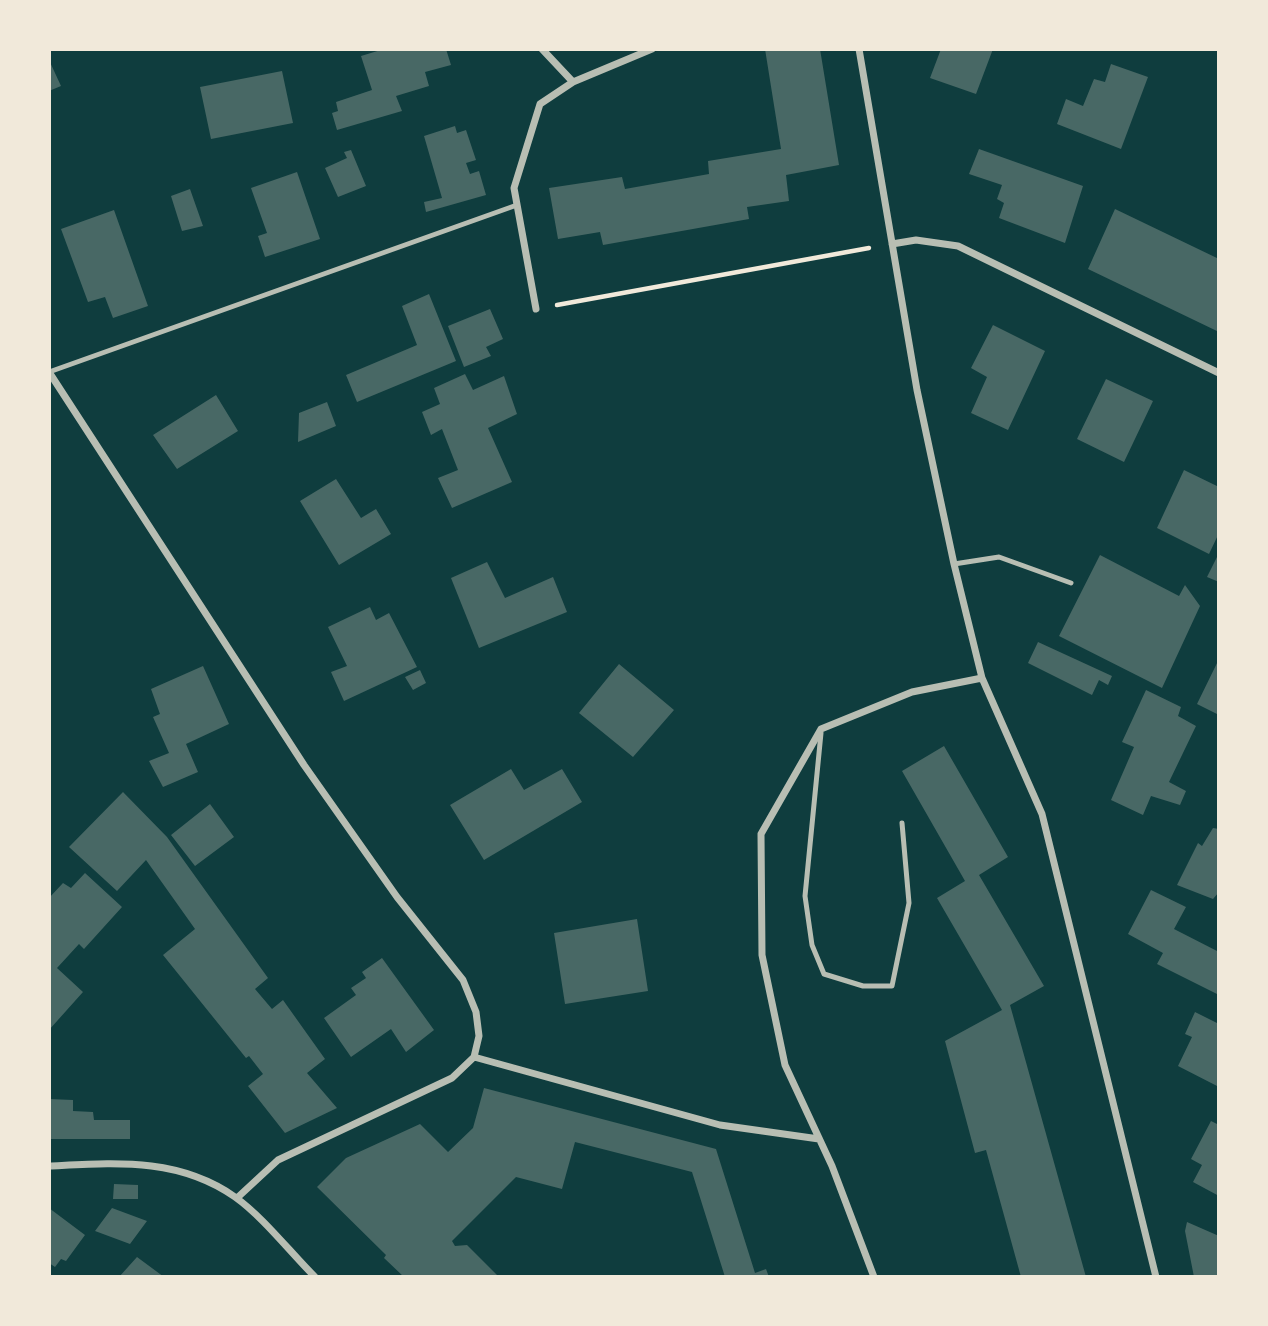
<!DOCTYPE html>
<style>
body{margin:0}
#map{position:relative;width:1268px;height:1326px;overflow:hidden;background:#0f3d3e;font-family:"Source Sans 3",sans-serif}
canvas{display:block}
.frame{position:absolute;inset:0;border:51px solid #f1e9da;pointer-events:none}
</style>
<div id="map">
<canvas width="1268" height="1326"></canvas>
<div class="frame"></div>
</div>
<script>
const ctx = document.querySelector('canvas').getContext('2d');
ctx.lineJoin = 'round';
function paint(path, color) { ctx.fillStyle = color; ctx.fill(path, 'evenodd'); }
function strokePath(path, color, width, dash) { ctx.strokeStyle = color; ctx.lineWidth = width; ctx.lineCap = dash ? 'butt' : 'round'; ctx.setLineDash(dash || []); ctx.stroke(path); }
paint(new Path2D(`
 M384 49H446L451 65 425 72 429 86 396 96 402 111 337 130 332 113 338 111 336 102 372 90 361 56Z
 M765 49H820L839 165 786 175 789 201 747 207 749 219 603 245 600 232 558 239 549 188 622 177 625 189 709 174 708 161 781 149Z
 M941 49H993L976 94 930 78Z
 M49 60 61 86 49 91Z
 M1111 64 1148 77 1121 149 1057 124 1066 99 1083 106 1094 79 1105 82Z
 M282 71 293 123 211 139 200 87Z
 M455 126 457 133 466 130 476 160 466 163 470 174 479 171 486 195 426 212 424 202 442 198 424 136Z
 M979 149 1083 186 1065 243 999 218 1004 203 997 199 1002 185 969 174Z
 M351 150 366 186 338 197 325 168 347 158 344 152Z
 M297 172 320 239 265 257 258 236 267 233 251 188Z
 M190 189 203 226 182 231 171 196Z
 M1115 209 1219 259V332L1088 269Z
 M114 210 148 306 113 318 105 297 88 302 61 229Z
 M429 294 456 361 357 402 346 375 417 345 402 306Z
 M490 309 503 339 486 347 491 356 464 367 448 326Z
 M993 325 1045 351 1008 430 971 413 987 377 971 368Z
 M465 374 473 390 504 376 517 414 488 428 512 482 452 508 438 478 458 470 442 429 431 435 422 412 440 404 434 388Z
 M1106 379 1153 401 1124 462 1077 439Z
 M216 395 238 431 177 469 153 435Z
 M327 402 336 426 298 442 299 413Z
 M1184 470 1219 487V533L1209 554 1157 528Z
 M336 479 361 518 376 509 391 534 339 565 300 501Z
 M1219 553V582L1207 577Z
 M1100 555 1179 596 1185 585 1200 606 1162 688 1059 636Z
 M487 562 505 598 553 577 567 612 479 648 451 578Z
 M370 607 376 620 389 613 417 667 344 701 331 672 347 666 328 627Z
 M1038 642 1112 676 1108 685 1099 680 1092 695 1028 663Z
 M1219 659V715L1197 704Z
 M619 664 674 710 633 757 579 713Z
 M203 666 229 724 186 744 198 772 163 787 149 761 169 753 153 717 160 714 151 689Z
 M420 670 426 683 413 690 405 677Z
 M1146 690 1181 707 1178 716 1196 726 1169 782 1186 791 1180 805 1151 796 1143 815 1111 800 1134 747 1122 742Z
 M944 746 1008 857 979 875 1044 986 1010 1005 1086 1277H1021L986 1150 975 1153 945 1041 1002 1010 937 898 965 881 902 771Z
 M511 769 524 790 562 769 582 802 484 860 450 805Z
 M123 792 167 837 268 978 255 989 272 1009 283 1000 325 1059 307 1073 337 1108 285 1133 248 1086 263 1074 249 1056 246 1058 163 955 195 929 146 860 117 891 69 847Z
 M210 804 234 837 195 866 171 835Z
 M1213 828 1219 829V892L1213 899 1177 885 1198 843 1202 846Z
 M85 873 122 907 84 949 79 944 57 968 83 992 49 1030V898L63 883 71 888Z
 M1151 890 1186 907 1174 929 1219 952V995L1157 964 1163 953 1128 934Z
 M637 919 648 991 565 1004 554 933Z
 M382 958 434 1030 406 1052 391 1029 351 1057 324 1018 356 995 351 988 366 978 362 972Z
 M1195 1012 1219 1024V1087L1178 1066 1192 1037 1185 1034Z
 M484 1088 716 1149 755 1273 766 1269 769 1277H725L692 1172 575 1142 562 1189 516 1177 452 1241 455 1246 467 1245 499 1277H404L384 1258 386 1255 317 1187 346 1158 420 1124 448 1152 473 1128Z
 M49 1099 73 1100V1111L93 1112 94 1120H130V1139H49Z
 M1211 1121 1219 1125V1196L1193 1182 1202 1165 1191 1159Z
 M114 1184 138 1185V1199H113Z
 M49 1208 85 1235 66 1261 61 1259 55 1267 49 1263Z
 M112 1208 147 1221 130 1244 95 1231Z
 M1187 1222 1219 1236V1277H1194L1185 1231Z
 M137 1257 160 1274 164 1277H119Z`), '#486865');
strokePath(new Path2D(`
 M557 305 869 248`), '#f1e9da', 4.5);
strokePath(new Path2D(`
 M49 372 517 205
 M954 564 999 557 1071 583
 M821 733 805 896 812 945 824 974 863 986H892L909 903 902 823`), '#b8beb3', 5);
strokePath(new Path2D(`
 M542 49 573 82
 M859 49 917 390 954 564 982 678 1042 814 1156 1277
 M892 244 916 240 958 246 1219 373
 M536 309 514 188 540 104 573 82 652 49
 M49 372 304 765 397 897 463 980 476 1012 479 1036 474 1057 452 1078 278 1160 237 1198
 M474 1057 720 1125 819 1139
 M49 1166C115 1163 178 1157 235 1197 263 1217 290 1252 315 1277
 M874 1277 832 1166 785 1065 762 955 761 834 821 729 912 692 982 678`), '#b8beb3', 7);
</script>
